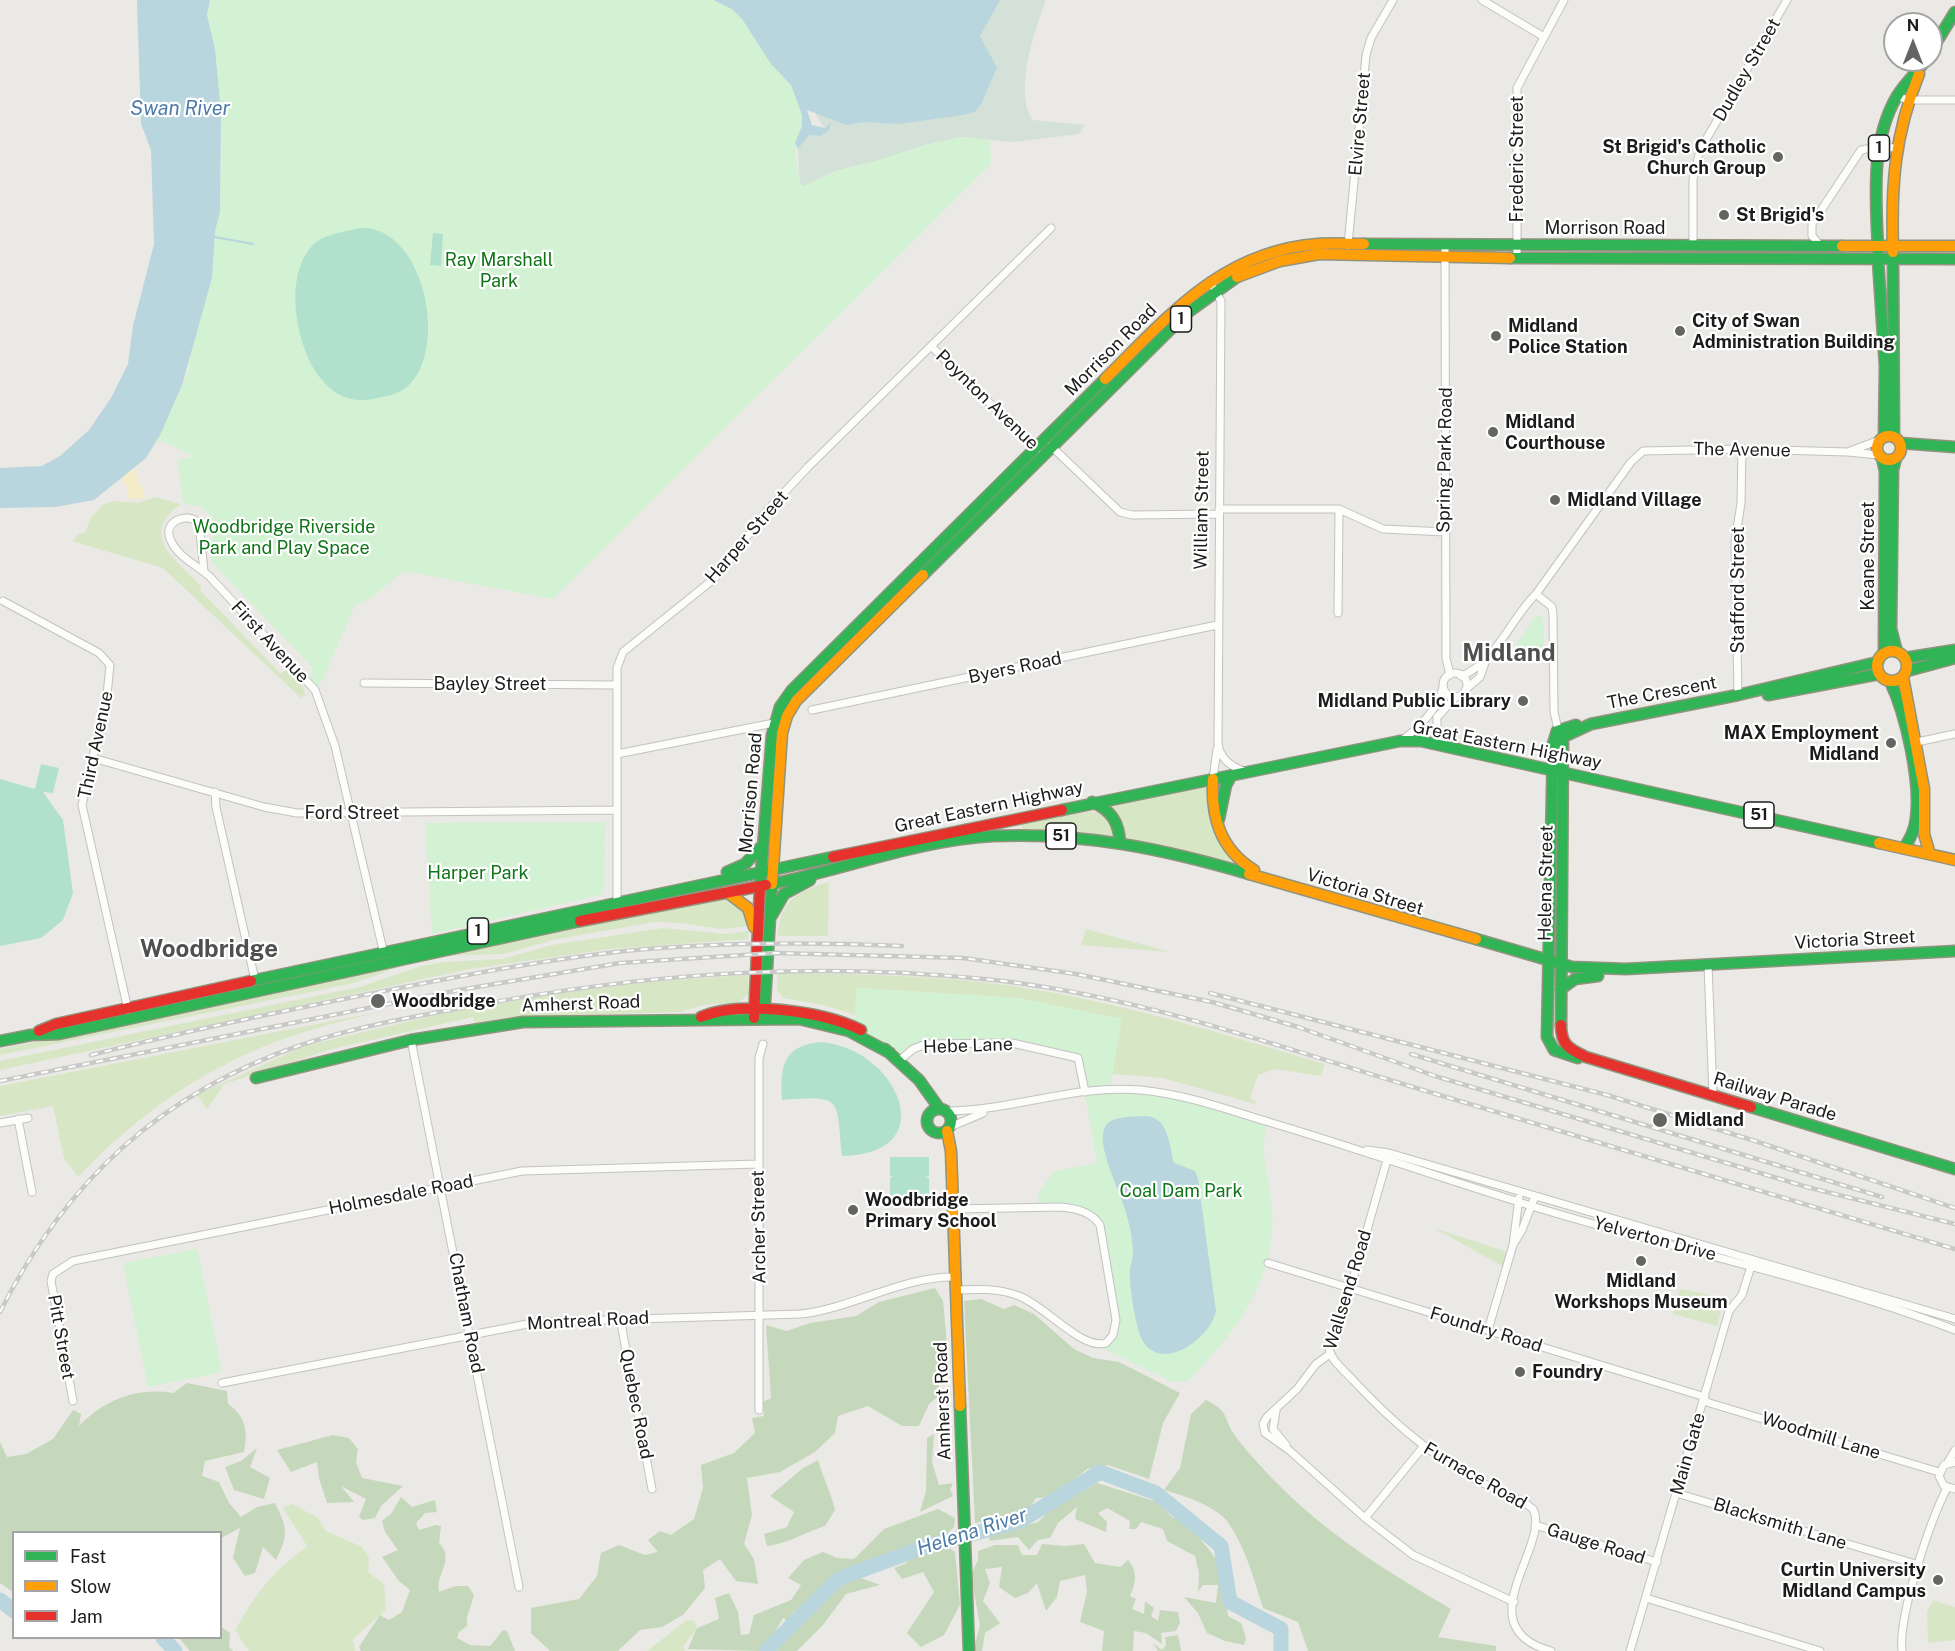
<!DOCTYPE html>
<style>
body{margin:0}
#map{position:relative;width:1955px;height:1651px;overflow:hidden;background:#eae9e5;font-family:"Public Sans",sans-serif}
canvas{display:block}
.legend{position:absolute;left:12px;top:1531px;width:210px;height:108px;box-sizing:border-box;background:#fff;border:2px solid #a4a4a4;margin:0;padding:8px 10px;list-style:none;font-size:18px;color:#1c1c1c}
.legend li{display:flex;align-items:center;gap:12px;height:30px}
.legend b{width:30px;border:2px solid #a4a4a4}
.north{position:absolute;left:1883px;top:12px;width:60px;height:60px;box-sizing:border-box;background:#fff;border:2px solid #a4a4a4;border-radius:50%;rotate:0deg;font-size:16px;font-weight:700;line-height:24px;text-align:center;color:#1c1c1c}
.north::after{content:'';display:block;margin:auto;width:21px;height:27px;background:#646462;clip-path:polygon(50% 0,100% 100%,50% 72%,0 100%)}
</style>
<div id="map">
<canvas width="1955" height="1651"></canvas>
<ul class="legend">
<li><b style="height:8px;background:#30b455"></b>Fast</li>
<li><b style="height:8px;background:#ff9f0a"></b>Slow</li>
<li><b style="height:8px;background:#e5322d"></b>Jam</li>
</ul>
<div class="north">N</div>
</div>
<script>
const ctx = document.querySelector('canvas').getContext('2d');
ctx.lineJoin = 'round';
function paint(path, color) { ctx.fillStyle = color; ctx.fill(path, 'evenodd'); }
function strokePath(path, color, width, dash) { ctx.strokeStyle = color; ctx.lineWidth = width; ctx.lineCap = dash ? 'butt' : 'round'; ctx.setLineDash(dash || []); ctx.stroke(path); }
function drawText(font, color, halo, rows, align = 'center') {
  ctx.font = font + ' "Public Sans",sans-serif'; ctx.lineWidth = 4.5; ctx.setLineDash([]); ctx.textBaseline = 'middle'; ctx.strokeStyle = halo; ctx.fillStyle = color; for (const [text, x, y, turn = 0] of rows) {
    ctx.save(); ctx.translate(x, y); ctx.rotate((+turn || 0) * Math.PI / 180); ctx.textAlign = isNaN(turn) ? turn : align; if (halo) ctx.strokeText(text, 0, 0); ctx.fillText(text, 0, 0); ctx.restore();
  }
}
paint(new Path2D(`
 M155 497 181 504C137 535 177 561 202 587L200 590 281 674 287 669 303 687 305 695 301 698 163 568 72 541 78 534 85 533 91 517 104 504 115 501 138 503Z
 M1211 782V810L1243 865 1122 837 1107 808Z
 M1088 812 1105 813 1115 837 1022 829 1021 821Z
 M829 882 828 936H778C779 901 798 891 829 882Z
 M726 898 745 907 751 926 721 929 681 923 654 922 553 940 504 954 444 956 408 964 354 983 0 1055V1049L54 1038 494 945 554 931Z
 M663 928 726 934 749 931 748 939 610 949 470 969 0 1070V1061L360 987 421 966 445 962 502 959 552 945Z
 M1086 929 1170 952 1081 945Z
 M778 973C853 974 930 975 1005 985 1114 1000 1219 1033 1325 1064L1321 1076 1275 1069 1258 1075 1250 1098 1256 1101 1255 1104 1163 1078 1112 1074 1121 1019 1018 998 857 988 855 1015 823 1005 783 998 777 989Z
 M748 975 749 994 738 1003 704 1005 680 1012 508 1017 475 1023 473 1017 332 1049 224 1084 207 1109 197 1095 304 1046 440 1014 562 992 660 981Z
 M547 979C461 997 372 1009 289 1037 208 1065 136 1115 78 1177L64 1158 53 1106 0 1116V1086Z
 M1434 1228 1510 1253 1506 1268Z
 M1680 1289 1707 1294 1723 1303 1717 1326 1673 1314Z
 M292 1504 318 1518 326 1531 362 1547 369 1558 368 1572 384 1584 386 1610 353 1639 355 1651H249L235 1630C258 1591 271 1573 307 1546L283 1508Z
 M1933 1600 1955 1607V1640L1928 1643 1927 1612Z
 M687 1620 695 1621 696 1630 683 1646 685 1651H647Z`), '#d7e7c5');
paint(new Path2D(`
 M935 1288 943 1301 950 1376 936 1380 942 1393 929 1404 919 1426H902L868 1406 838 1416 835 1433 815 1452 780 1472 747 1478 752 1515 744 1544 754 1559 758 1584 736 1581 720 1559 703 1570 705 1588 683 1615 662 1627 640 1630 618 1651H550L531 1633V1608L579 1599 597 1576 601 1553 619 1545 645 1555 658 1552 648 1540 660 1531 671 1535 694 1519 703 1488 701 1465 734 1453 755 1433 752 1418 764 1416 763 1402 771 1398 766 1325 787 1331 810 1323 856 1316 879 1302Z
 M981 1299 1004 1309 1014 1305 1034 1314 1074 1349 1093 1358 1119 1362 1180 1393 1163 1423 1149 1479 1108 1465 1087 1469 1053 1497 1036 1498 1027 1512 975 1523 964 1301Z
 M187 1383 227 1391 228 1404C246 1416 248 1432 244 1452L205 1461 202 1476 219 1482 229 1503 241 1517 257 1507 275 1503C287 1527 289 1535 276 1560L263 1547 255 1573 245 1576 233 1558 240 1528 221 1538 220 1532H14L13 1592 0 1583V1442L7 1457 26 1454 53 1439 73 1410 81 1414 79 1426C104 1400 137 1387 173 1393Z
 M1206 1400C1231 1412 1222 1418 1236 1437 1250 1456 1269 1475 1286 1492 1334 1539 1393 1575 1451 1609L1438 1637 1496 1646V1651H1308L1298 1622 1263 1608C1254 1579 1245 1546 1227 1521 1215 1506 1183 1495 1164 1490L1180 1468 1191 1414Z
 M934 1434 932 1462 939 1485 953 1483 950 1490 953 1496 920 1512 926 1491 927 1438Z
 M333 1435 349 1438 358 1449 356 1462 362 1478 403 1486 381 1506 375 1518 363 1520 359 1517 366 1499 341 1486 354 1502 327 1503 319 1478 317 1462 291 1472 277 1450Z
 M257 1448 250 1467 270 1478 264 1499 234 1490 225 1467 241 1461Z
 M818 1460C823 1478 831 1492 835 1510L825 1526C807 1532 783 1545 767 1546L764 1534 787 1527 794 1512 770 1496 803 1468Z
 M1097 1483 1157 1502 1172 1517 1188 1523 1217 1560 1224 1585 1228 1616 1241 1623 1246 1638 1244 1645 1225 1641 1207 1633 1198 1613 1184 1597 1216 1603 1218 1585H1203L1198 1592 1199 1573 1195 1556 1167 1541 1163 1529 1141 1522 1136 1529H1129L1130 1521 1107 1508 1098 1513 1107 1522 1106 1532 1075 1519 1077 1507 1058 1523 1050 1538 1038 1540 1029 1550 1018 1537 990 1541 988 1536 1038 1522 1049 1511Z
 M401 1497 412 1507 435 1500 437 1512 425 1513 416 1523 419 1530 436 1525 441 1526 439 1543C456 1560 435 1573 439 1592L456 1586H468L474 1595 467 1617V1626L459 1632 457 1638 470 1645 490 1646 503 1630 507 1631 515 1651H361L359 1647 380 1615 389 1620 402 1612 410 1590 399 1581 382 1557 398 1550 385 1532 382 1521 391 1514Z
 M938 1509 955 1518 954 1527 943 1537 869 1563 826 1582 793 1613 789 1622 783 1618 771 1639 759 1651 688 1649 697 1628 719 1619 715 1598 729 1593 738 1612 741 1635 749 1634 754 1615 791 1600 801 1585 788 1578 804 1560 823 1552 837 1558 854 1559 884 1529Z
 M1042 1544 1065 1546 1084 1544 1095 1563 1120 1567 1128 1560C1138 1572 1136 1583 1130 1596L1136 1599 1132 1609 1144 1614 1145 1601 1154 1608 1151 1616 1158 1621 1160 1610 1178 1612 1180 1623 1176 1631 1161 1633 1162 1644 1146 1633 1134 1631 1133 1651H1102L1104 1631 1080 1622 1087 1592 1085 1575 1060 1581 1057 1597 1046 1611 1037 1583 1028 1593 1015 1598 999 1587 1002 1567 985 1569 990 1583 983 1601 1000 1623 985 1633 982 1651H973L980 1626 971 1574 978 1560V1551L995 1545H1018L1022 1555H1037Z
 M944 1545 955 1552 960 1605 944 1635 921 1647 907 1633 934 1592 923 1572 902 1579 894 1568 905 1564 915 1554H931Z
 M858 1577 880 1585 846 1594 823 1625 797 1651H777C799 1621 824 1593 858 1577Z
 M221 1627 230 1633 229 1647 233 1651H190L179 1638H220Z
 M1178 1635 1181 1651H1158L1153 1643 1162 1650 1166 1645 1165 1637Z`), '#c6d8bb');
paint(new Path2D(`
 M750 0H1046C1035 30 1013 92 1033 120L1085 125 1079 134 1013 142 961 137 925 145 876 161 835 171 805 186 800 184 798 149 809 135 821 136 830 123 825 128 822 125Z`), '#d3e1d8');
paint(new Path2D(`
 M134 469 146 498 128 499 126 485 120 477Z`), '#f4ebc9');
paint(new Path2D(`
 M210 0H713L732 9 742 19 771 64 791 85 802 115V126L795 148 800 184 804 186 835 171 876 161 925 145 961 137 990 140 991 164 553 599 404 571 371 598 355 605 323 679 315 690 308 681 312 675V667L211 561V542L217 528 214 519 202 507 185 504 183 500 177 460 194 456 161 441 156 443 188 372 193 341 212 278 215 231 220 211 222 155 215 49 207 15Z
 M1536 615 1543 617 1544 657 1509 656Z
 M605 822 604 894 432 934 425 823Z
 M857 988 1018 998 1122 1019 1110 1089 1161 1092 1268 1122C1259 1149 1268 1172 1271 1199 1281 1275 1238 1330 1188 1381L1172 1382 1094 1344H1099L1115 1330 1100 1225 1087 1213 1037 1207 1039 1192 1054 1171 1097 1163 1079 1061 1012 1043 926 1044 899 1061 877 1041 854 1026Z
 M197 1249 222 1372 148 1387 123 1263Z`), '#d3f1d3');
paint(new Path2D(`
 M362 228C424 227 450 350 407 387 398 395 384 396 373 399 351 404 331 394 318 375 296 344 282 273 315 243 328 233 347 231 362 228Z
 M433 233 443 234 441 266 430 265Z
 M41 764 59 768 53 793 43 792 63 820 73 893 63 920 41 938 0 946V779L35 789Z
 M820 1042C895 1046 947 1154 842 1156 836 1097 844 1096 782 1100 780 1068 782 1046 820 1042Z
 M890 1157H929V1176L924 1177 929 1178V1197H890V1178L893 1176H890Z`), '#b1e1cc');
paint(new Path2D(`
 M137 0H210L207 15 215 49 221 113 220 211 215 231 212 278 182 385 161 433 146 458 94 500 55 507 0 508V468L42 466 60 456 89 430 111 398 128 364 133 326 154 244 151 150 141 124Z
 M713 0H1000L980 36 997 68 981 104 975 112 963 115 898 124 865 122 846 125 807 110 812 125 825 128 831 122 829 130 821 136 809 135 798 149 795 143 802 126V115L791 85 771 64 742 19 732 9Z
 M1147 1116C1169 1119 1169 1145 1174 1163L1195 1171 1198 1179 1216 1311C1211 1337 1165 1372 1144 1343 1136 1332 1129 1285 1130 1271 1130 1265 1133 1260 1133 1254 1133 1241 1130 1226 1126 1213 1122 1194 1095 1146 1105 1127 1111 1115 1136 1117 1147 1116Z`), '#b9d5dd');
strokePath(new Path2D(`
 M215 237 253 244`), '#b9d5dd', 2);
strokePath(new Path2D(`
 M0 1600 14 1611
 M163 1638 175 1651
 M766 1651 838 1579 924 1547 1020 1521 1100 1472 1156 1493 1221 1546 1230 1602 1281 1629V1651`), '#b9d5dd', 15);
const street = new Path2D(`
 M1482 0 1544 37
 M1897 96 1908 100H1955
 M1693 244V179L1700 150 1787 0
 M1348 245 1366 55 1371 38 1393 0
 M1445 245 1446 658 1450 675
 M1820 245 1812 236V224L1861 150 1879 147 1895 148
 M1517 257V88L1564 0
 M1213 287 1221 301 1218 744C1220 758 1229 766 1244 771
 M931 346 1037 449
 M1051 446 1120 512 1132 515 1219 514
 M1850 451 1877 441
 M1219 509H1339L1383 529 1445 532
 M204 571 199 523C187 511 161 522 171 541 179 558 197 565 210 577L315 690 335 746 384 954
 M1536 594 1552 607 1553 615 1554 712 1559 733
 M3 601 99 653 110 665 107 695 82 805 128 1010
 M1338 613 1339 509
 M1443 685a12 12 0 1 1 24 0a12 12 0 1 1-24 0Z
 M1461 676C1495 664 1511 618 1536 594L1631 462 1643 451 1742 449 1848 452 1879 455
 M364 683 617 685
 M1466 689 1480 677 1486 660
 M1738 695 1735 542 1741 503 1742 449
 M812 710 1217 625
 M1402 740C1419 728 1440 707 1443 686
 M1912 743 1955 734
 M1446 746 1437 735V717L1456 697
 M617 754 779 722
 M93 758 264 807 297 813 617 810
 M1213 779 1217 749
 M215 792 216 807 255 980
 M617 902V668L623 652 715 578 766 512 808 467 1051 228
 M1708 964 1713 1096
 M411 1040 519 1587
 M899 1061 913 1049 926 1044 1012 1043 1078 1058 1085 1092
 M947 1111C1012 1111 1075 1084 1140 1090 1185 1094 1228 1110 1272 1123 1356 1148 1438 1177 1522 1203 1665 1248 1814 1276 1955 1330
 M18 1119 32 1192
 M0 1123 28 1118
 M950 1127 983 1113
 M1367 1150 1389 1153 1955 1319
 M1389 1153 1347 1300 1329 1342C1327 1358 1343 1369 1353 1380 1404 1435 1454 1474 1524 1502L1533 1509C1552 1545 1464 1627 1551 1651
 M953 1209 1060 1207C1074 1208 1092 1212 1100 1225L1116 1320 1113 1335 1106 1343C1081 1350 1047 1307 1019 1296 999 1288 976 1289 955 1290
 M1513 1245 1522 1230 1535 1196
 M1268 1263 1705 1397
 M620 1318 652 1489
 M1488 1330 1513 1245 1519 1198
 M1330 1354 1316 1364 1297 1389 1267 1417 1263 1424 1265 1433 1289 1450 1365 1518 1413 1555 1514 1602
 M222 1383 538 1322 801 1314C853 1308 903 1276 955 1277
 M73 1401 51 1281 53 1274 73 1261 522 1171 757 1164
 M1703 1401 1939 1472
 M759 1410V1058L763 1044
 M1276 1411 1273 1429 1286 1445
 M1948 1462 1955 1450
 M1955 1462 1944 1465 1939 1476 1944 1486 1955 1489
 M1676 1493 1919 1565
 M1365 1518 1423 1447
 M1535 1525 1657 1562
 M1646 1598 1820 1651
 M1630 1651 1729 1311 1742 1295 1752 1263
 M1902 1651C1898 1616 1930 1521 1947 1488`);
const fast = new Path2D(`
 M1931 51 1955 12
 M1364 244 1842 246
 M1878 250C1876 199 1870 142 1897 96 1905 83 1917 72 1926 60
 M1510 258 1955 259
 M1893 259 1894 437
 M1878 260 1885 366 1884 436
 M1900 443 1955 447
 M1882 458 1885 471 1884 653
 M1896 458 1893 470 1891 629 1897 652
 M923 575 1187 313 1237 277
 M1905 658 1955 650
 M1907 671 1955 658
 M1890 681C1906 715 1921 781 1916 818 1915 830 1911 838 1904 848
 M1768 695 1879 674
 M1576 725 1557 731 1553 744 1547 1037 1554 1050 1578 1058
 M1092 802C1111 810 1119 822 1120 843
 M1062 810 1400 741H1421L1879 843
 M1219 819 1226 785 1231 776
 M727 872 745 864 761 847
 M766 885C841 871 916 840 993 836 1083 832 1164 849 1249 874
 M760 886 772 735 780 707 792 690 1105 379
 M772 915 784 894 810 880
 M1476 939 1572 967 1626 969 1955 951
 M251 981 833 857
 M1561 989 1575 979 1598 976
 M764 1018 772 884
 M1561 1025 1563 737 1591 724 1738 695 1878 662
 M0 1041 31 1035 59 1034 580 921
 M885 1049 919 1080 939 1108
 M256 1078 411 1040 523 1022 799 1019 849 1031 890 1053
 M1751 1107 1955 1169
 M927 1121a12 12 0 1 1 24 0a12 12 0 1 1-24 0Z
 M960 1406 969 1651`);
const slow = new Path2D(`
 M1842 246H1955
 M1893 252C1891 186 1894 136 1919 74
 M1237 277 1280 261 1319 254 1510 258
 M1105 379C1169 316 1222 251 1318 244 1333 243 1349 244 1364 244
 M1877 448a12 12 0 1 1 24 0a12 12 0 1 1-24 0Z
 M1877 666a15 15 0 1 1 30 0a15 15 0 1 1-30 0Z
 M1903 677 1924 789V834L1930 854
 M1213 779C1211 817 1220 849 1254 870
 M1879 843 1955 860
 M1249 874 1476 939
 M772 884 782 733 787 716 796 701 923 575
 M727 892 748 908 754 927
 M947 1131 951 1151 960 1406`);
const jam = new Path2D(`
 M833 857 1062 810
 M580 921 766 885
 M701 1017C741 1000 822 1011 861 1030
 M754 1018 760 886
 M1561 1025C1561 1045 1569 1049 1586 1057L1751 1107
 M39 1031 56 1024 251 981`);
strokePath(street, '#c3c2c1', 9);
strokePath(fast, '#91937e', 13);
strokePath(slow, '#91937e', 13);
strokePath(jam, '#91937e', 13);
strokePath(street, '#fcfcfb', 7);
strokePath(fast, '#30b455', 10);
strokePath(slow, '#ff9f0a', 10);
strokePath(jam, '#e5322d', 10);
const rail = new Path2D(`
 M1210 993 1607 1095 1755 1141 1955 1208
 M1411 1054 1882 1197
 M91 1055C186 1031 282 1011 379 992 461 976 542 960 625 951 717 942 810 942 902 946
 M0 1081 459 990 620 963 775 953 963 958 1076 974 1212 1002 1298 1027 1435 1076 1807 1187 1955 1224
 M0 1312C66 1181 161 1093 301 1045 355 1027 411 1017 467 1007 641 974 807 961 984 979 1128 993 1268 1043 1406 1085 1589 1140 1772 1194 1955 1249`);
strokePath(rail, '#c9c9c8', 4.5);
strokePath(rail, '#fff', 2, [7]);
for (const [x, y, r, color] of [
 [1778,157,6,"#646462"],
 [1724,215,6,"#646462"],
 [1680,331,6,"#646462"],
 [1496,336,6,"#646462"],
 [1493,432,6,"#646462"],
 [1555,500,6,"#646462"],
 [1523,701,6,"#646462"],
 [1891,743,6,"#646462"],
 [378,1001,8,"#646462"],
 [1660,1120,8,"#646462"],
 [853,1210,6,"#646462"],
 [1641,1261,6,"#646462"],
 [1520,1372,6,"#646462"],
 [1938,1580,6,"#646462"]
]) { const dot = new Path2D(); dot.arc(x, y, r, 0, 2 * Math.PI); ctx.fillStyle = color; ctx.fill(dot); strokePath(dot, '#fff', 2); }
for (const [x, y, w] of [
 [1879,148,21],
 [1181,319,21],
 [1759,815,30],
 [1061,836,30],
 [478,931,21]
]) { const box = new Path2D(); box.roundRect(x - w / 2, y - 13, w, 26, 4.5); ctx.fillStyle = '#fff'; ctx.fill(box); strokePath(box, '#1c1c1c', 1.5); }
drawText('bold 16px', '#1c1c1c', null, [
 ["1",1879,148],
 ["1",1181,319],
 ["51",1759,815],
 ["51",1061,836],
 ["1",478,931]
]);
drawText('18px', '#1c1c1c', '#fff', [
 ["Dudley Street",1747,70,-60],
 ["Elvire Street",1360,124,-85],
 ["Frederic Street",1517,159,-90],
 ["Morrison Road",1605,228],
 ["Morrison Road",1111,350,-45],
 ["Poynton Avenue",987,400,44],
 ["The Avenue",1742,450,1],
 ["Spring Park Road",1445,460,-89],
 ["William Street",1202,510,-89],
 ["Harper Street",747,537,-49],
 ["Keane Street",1868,556,-90],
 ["Stafford Street",1738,590,-90],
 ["First Avenue",270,642,47],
 ["Byers Road",1015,668,-12],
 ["Bayley Street",490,684],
 ["The Crescent",1662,693,-11],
 ["Third Avenue",96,745,-78],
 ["Great Eastern Highway",1507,745,11],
 ["Morrison Road",751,793,-85],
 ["Great Eastern Highway",989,807,-12],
 ["Ford Street",352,813],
 ["Helena Street",1546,883,-89],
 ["Victoria Street",1365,892,17],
 ["Victoria Street",1855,940,-3],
 ["Amherst Road",581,1004,-2],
 ["Hebe Lane",968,1046,-2],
 ["Railway Parade",1775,1097,17],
 ["Holmesdale Road",401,1195,-11],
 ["Archer Street",759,1227,-91],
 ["Yelverton Drive",1655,1239,15],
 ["Wallsend Road",1348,1290,-73],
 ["Chatham Road",466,1313,79],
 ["Montreal Road",588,1321,-3],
 ["Foundry Road",1486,1330,17],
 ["Pitt Street",61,1337,80],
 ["Amherst Road",943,1401,-92],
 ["Quebec Road",636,1404,79],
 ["Woodmill Lane",1821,1436,17],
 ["Main Gate",1688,1454,-74],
 ["Furnace Road",1475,1476,30],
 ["Blacksmith Lane",1780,1524,17],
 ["Gauge Road",1596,1544,17]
]);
drawText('bold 18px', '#1c1c1c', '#fff', [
 ["St Brigid's Catholic",1766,147,"right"],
 ["Church Group",1766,168,"right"],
 ["St Brigid's",1736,215],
 ["City of Swan",1692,321],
 ["Administration Building",1692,342],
 ["Midland",1508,326],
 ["Police Station",1508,347],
 ["Midland",1505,422],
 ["Courthouse",1505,443],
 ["Midland Village",1567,500],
 ["Midland Public Library",1511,701,"right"],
 ["MAX Employment",1879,733,"right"],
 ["Midland",1879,754,"right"],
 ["Woodbridge",392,1001],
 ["Midland",1674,1120],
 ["Woodbridge",865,1200],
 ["Primary School",865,1221],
 ["Midland",1641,1281,"center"],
 ["Workshops Museum",1641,1302,"center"],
 ["Foundry",1532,1372],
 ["Curtin University",1926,1570,"right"],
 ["Midland Campus",1926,1591,"right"]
], 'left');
drawText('18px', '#107518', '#fff', [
 ["Ray Marshall",499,260],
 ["Park",499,281],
 ["Woodbridge Riverside",284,527],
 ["Park and Play Space",284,548],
 ["Harper Park",478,873],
 ["Coal Dam Park",1181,1191]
]);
drawText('italic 20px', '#4d7aa7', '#fff', [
 ["Swan River",180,109],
 ["Helena River",972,1532,-18]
]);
drawText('bold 24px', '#4f4f4f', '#fff', [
 ["Midland",1509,654],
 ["Woodbridge",209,950]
]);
</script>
